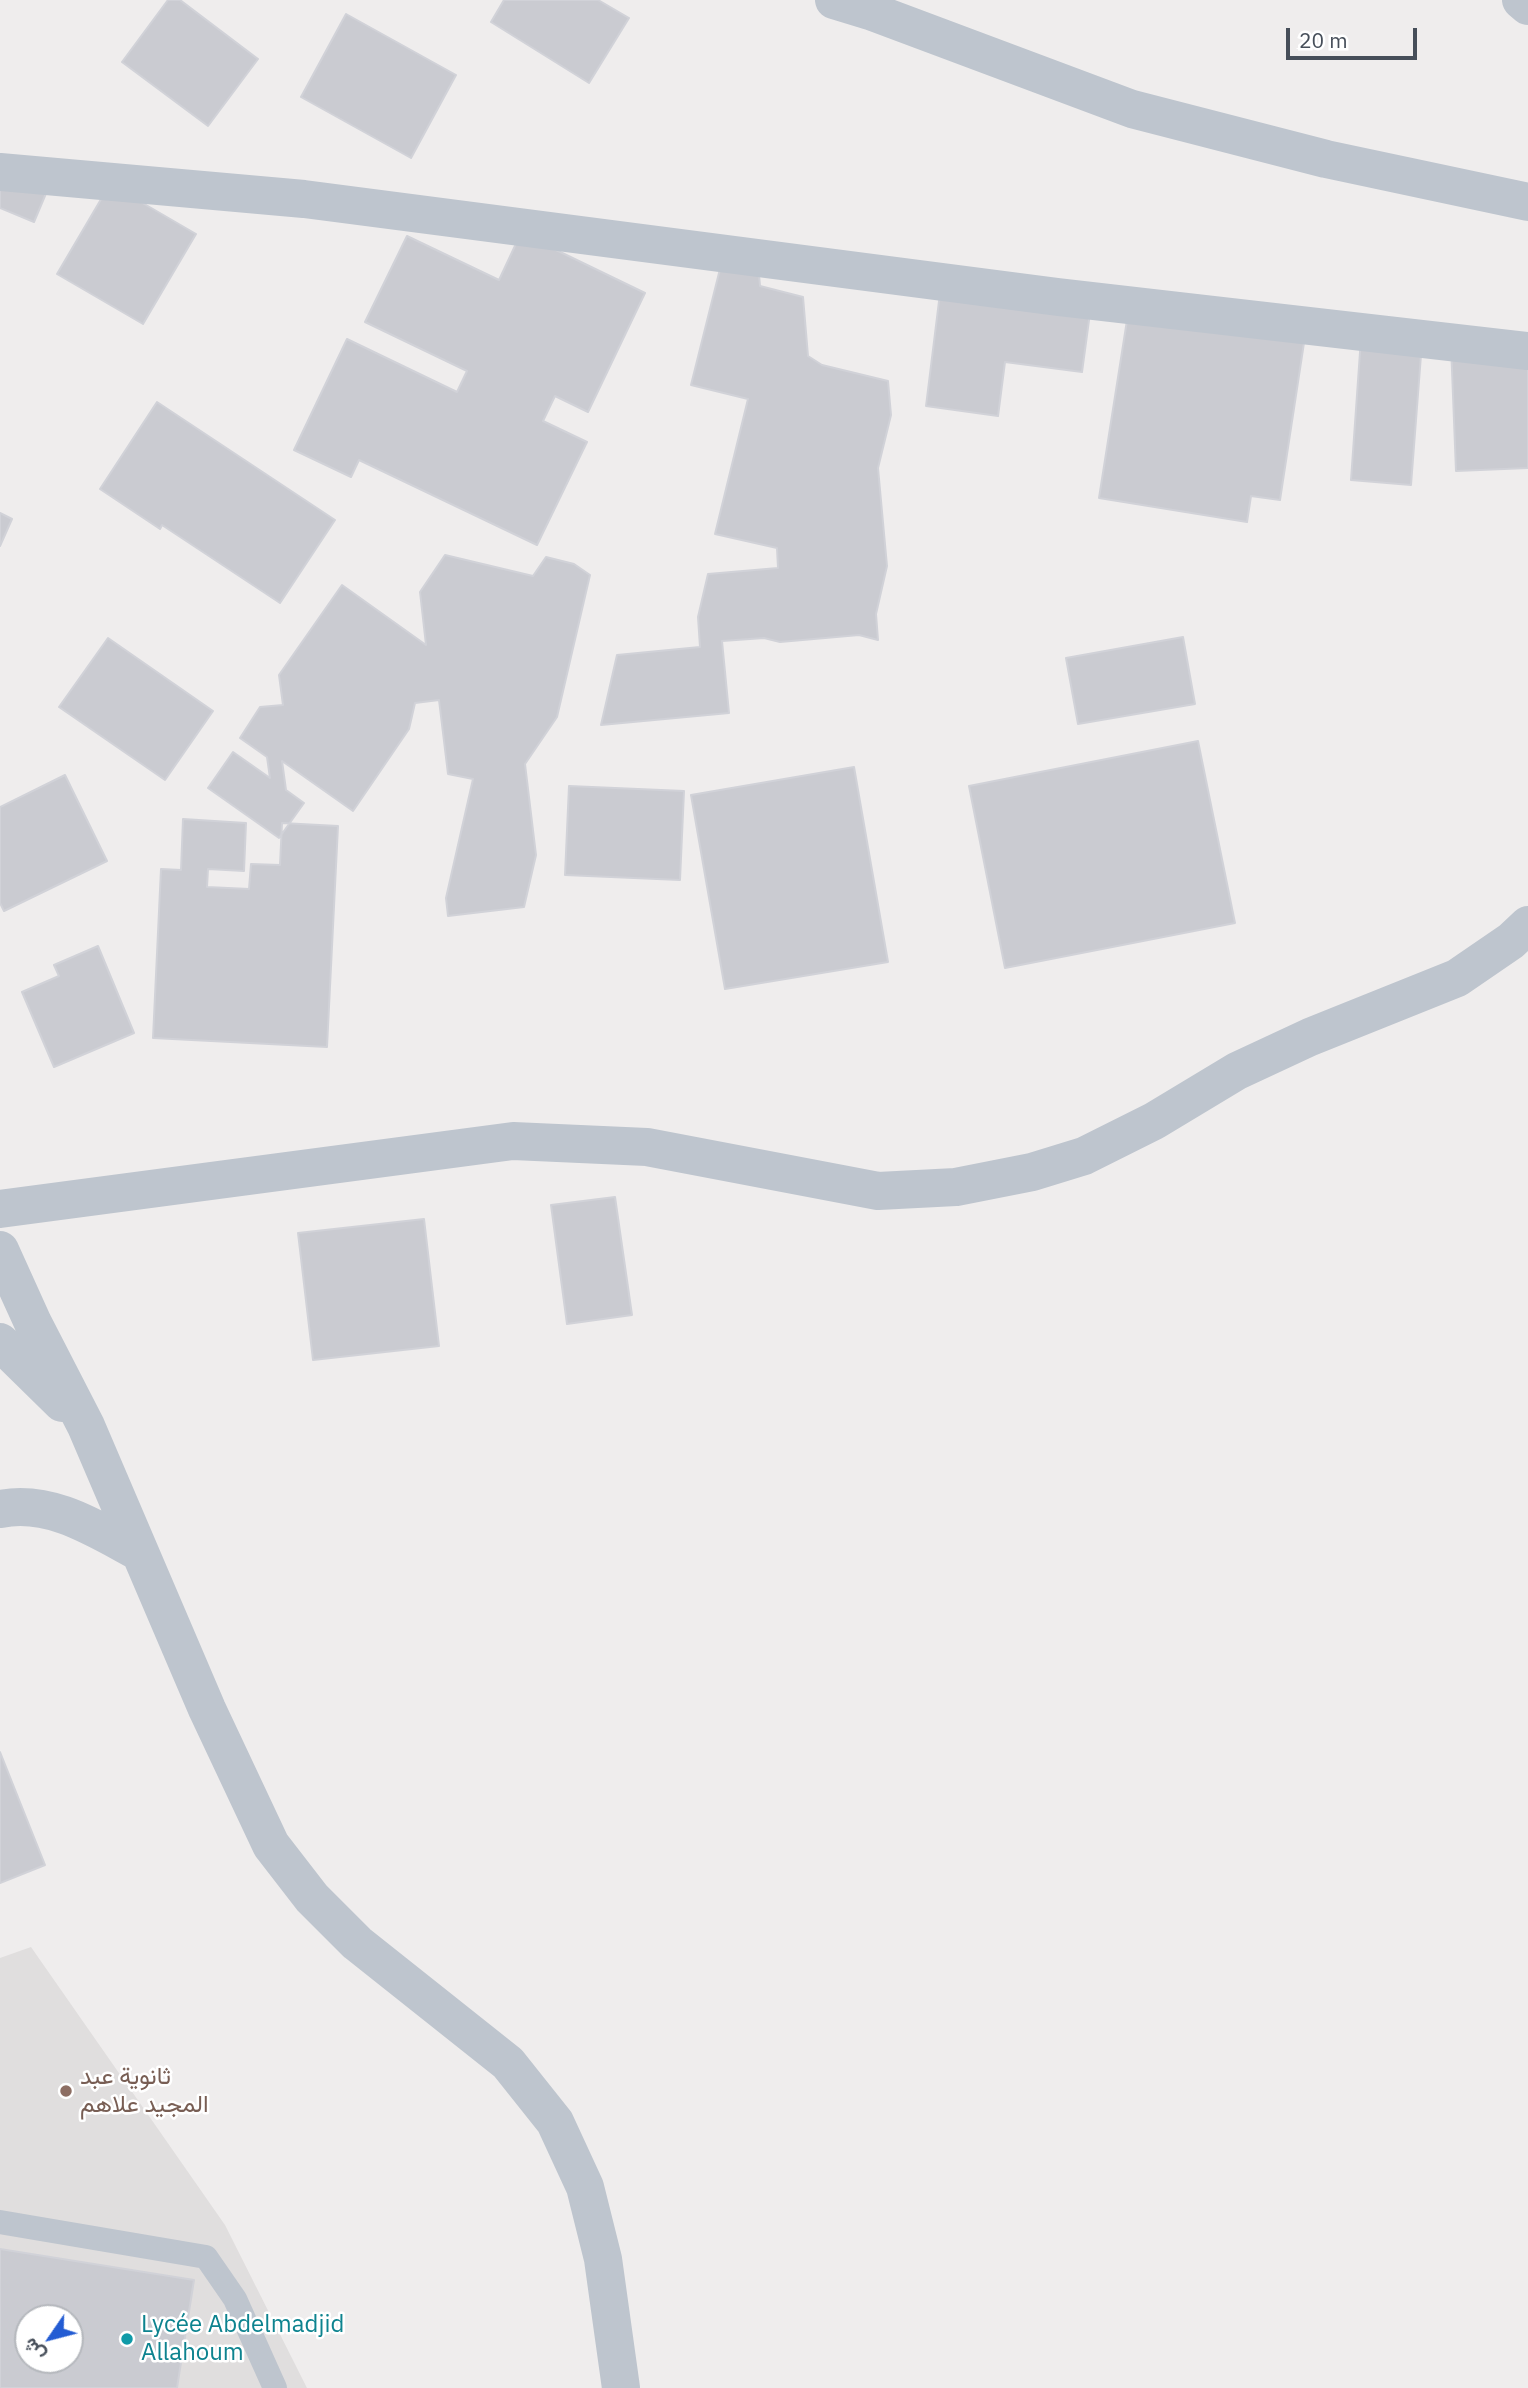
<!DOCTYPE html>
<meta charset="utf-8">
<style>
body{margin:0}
#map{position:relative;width:1528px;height:2388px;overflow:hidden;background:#efeded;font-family:"IBM Plex Sans",Vazirmatn,sans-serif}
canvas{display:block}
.north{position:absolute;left:14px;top:2304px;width:70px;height:70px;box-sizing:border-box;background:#fff;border:2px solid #b5b8bd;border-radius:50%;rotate:235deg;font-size:19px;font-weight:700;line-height:28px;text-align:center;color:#464e59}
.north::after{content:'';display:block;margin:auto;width:24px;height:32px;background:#235cd3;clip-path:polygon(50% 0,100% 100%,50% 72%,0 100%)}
.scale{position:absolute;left:1286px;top:28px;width:131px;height:32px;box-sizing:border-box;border:4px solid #464e59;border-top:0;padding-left:9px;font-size:21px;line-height:24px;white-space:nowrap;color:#464e59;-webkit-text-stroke:5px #fff;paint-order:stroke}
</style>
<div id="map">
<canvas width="1528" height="2388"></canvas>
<div class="north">ش</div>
<div class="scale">20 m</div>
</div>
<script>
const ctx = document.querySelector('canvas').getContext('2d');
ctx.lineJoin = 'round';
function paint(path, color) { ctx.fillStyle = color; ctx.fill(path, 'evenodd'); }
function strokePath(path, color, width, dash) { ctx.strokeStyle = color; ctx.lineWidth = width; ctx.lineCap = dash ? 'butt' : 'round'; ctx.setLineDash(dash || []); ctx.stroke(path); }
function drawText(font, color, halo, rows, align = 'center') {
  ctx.font = font + ' "IBM Plex Sans",Vazirmatn,sans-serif'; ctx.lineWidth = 5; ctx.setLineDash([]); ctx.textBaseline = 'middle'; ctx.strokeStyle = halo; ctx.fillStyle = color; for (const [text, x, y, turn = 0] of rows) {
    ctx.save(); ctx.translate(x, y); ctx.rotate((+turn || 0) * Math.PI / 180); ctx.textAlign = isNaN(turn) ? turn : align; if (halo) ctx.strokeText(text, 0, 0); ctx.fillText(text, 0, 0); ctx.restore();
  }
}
paint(new Path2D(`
 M31 1947 225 2225 307 2388H0V1958ZM28 2318H70V2360H28Z`), '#e0dede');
const building = new Path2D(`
 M168 0H180L258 59 208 126 122 62Z
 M504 0H598L629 18 589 83 491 22Z
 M346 14 456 75 411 158 301 97Z
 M0 172 47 191 34 222 0 208Z
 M110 184 196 234 143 324 57 274Z
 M521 233 645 293 588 412 555 396 543 421 587 442 537 545 359 460 351 477 294 450 347 339 457 392 467 371 365 322 407 236 499 280Z
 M721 265 759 274 760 286 803 297 808 356 822 365 888 381 891 415 878 468 887 566 876 614 878 640 859 635 780 642 764 638 722 641 729 713 601 725 617 655 700 647 698 617 708 574 778 568 777 548 715 534 748 399 691 385Z
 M942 277 1092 298 1082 372 1005 362 998 416 926 406Z
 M1131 295 1307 323 1280 500 1251 496 1247 522 1099 498Z
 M1362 324 1423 329 1411 485 1351 480Z
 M1528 343V468L1456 471 1451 345Z
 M157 402 335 520 280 603 162 525 160 529 100 489Z
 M0 513 12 519 0 546Z
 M445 555 533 576 546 557 574 564 590 575 557 717 525 764 536 855 524 907 448 916 446 898 473 779 448 774 439 700 415 703 409 729 353 811 282 761 286 790 304 803 279 838 208 788 233 752 270 778 267 757 240 738 260 707 283 705 279 675 342 585 426 645 420 592Z
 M1183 637 1195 704 1078 724 1066 658Z
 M108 638 213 711 165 780 59 707Z
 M1198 741 1235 923 1005 968 969 786Z
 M854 767 888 962 725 989 691 795Z
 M65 775 107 861 4 911 0 903V807Z
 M569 786 684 791 680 880 565 875Z
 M183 819 246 823 244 871 208 869 207 887 249 889 251 864 280 865 282 823 338 826 327 1047 153 1038 161 869 181 870Z
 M98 946 134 1033 54 1067 22 992 59 976 54 965Z
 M615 1197 632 1315 567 1324 551 1205Z
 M424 1219 439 1346 313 1360 298 1233Z
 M0 1752 45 1865 0 1883Z
 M0 2249 194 2280 177 2388H0ZM28 2318H70V2360H28Z`);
paint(building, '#cacbd1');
strokePath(building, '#d1d2d8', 2);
strokePath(new Path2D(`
 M0 2222 206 2257 235 2299 275 2388`), '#bec5ce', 24);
strokePath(new Path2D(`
 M834 0 870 11 1132 109 1326 159 1528 202
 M1521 0 1528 6
 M0 172 304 199 1058 297 1528 351
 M0 1209 513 1141 647 1147 878 1191 956 1187 1032 1172 1084 1156 1154 1121 1237 1071 1310 1037 1457 978 1511 941 1528 925
 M0 1250 33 1323 86 1426 207 1709 271 1845 312 1898 357 1943 508 2063 555 2122 585 2187 603 2259 621 2388
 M0 1342 62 1403
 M0 1509C51 1499 96 1529 139 1552`), '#bec5ce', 38);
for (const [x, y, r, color] of [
 [66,2091,7,"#8d6e63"],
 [127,2339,7,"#0f9aa8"]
]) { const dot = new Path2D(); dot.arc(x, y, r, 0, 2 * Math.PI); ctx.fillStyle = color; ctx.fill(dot); strokePath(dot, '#fff', 2.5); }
drawText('24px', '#785e54', '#fff', [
 ["ثانوية عبد",80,2077],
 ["المجيد علاهم",80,2105]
], 'left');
drawText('24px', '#0d838f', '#fff', [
 ["Lycée Abdelmadjid",141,2325],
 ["Allahoum",141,2353]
], 'left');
</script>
